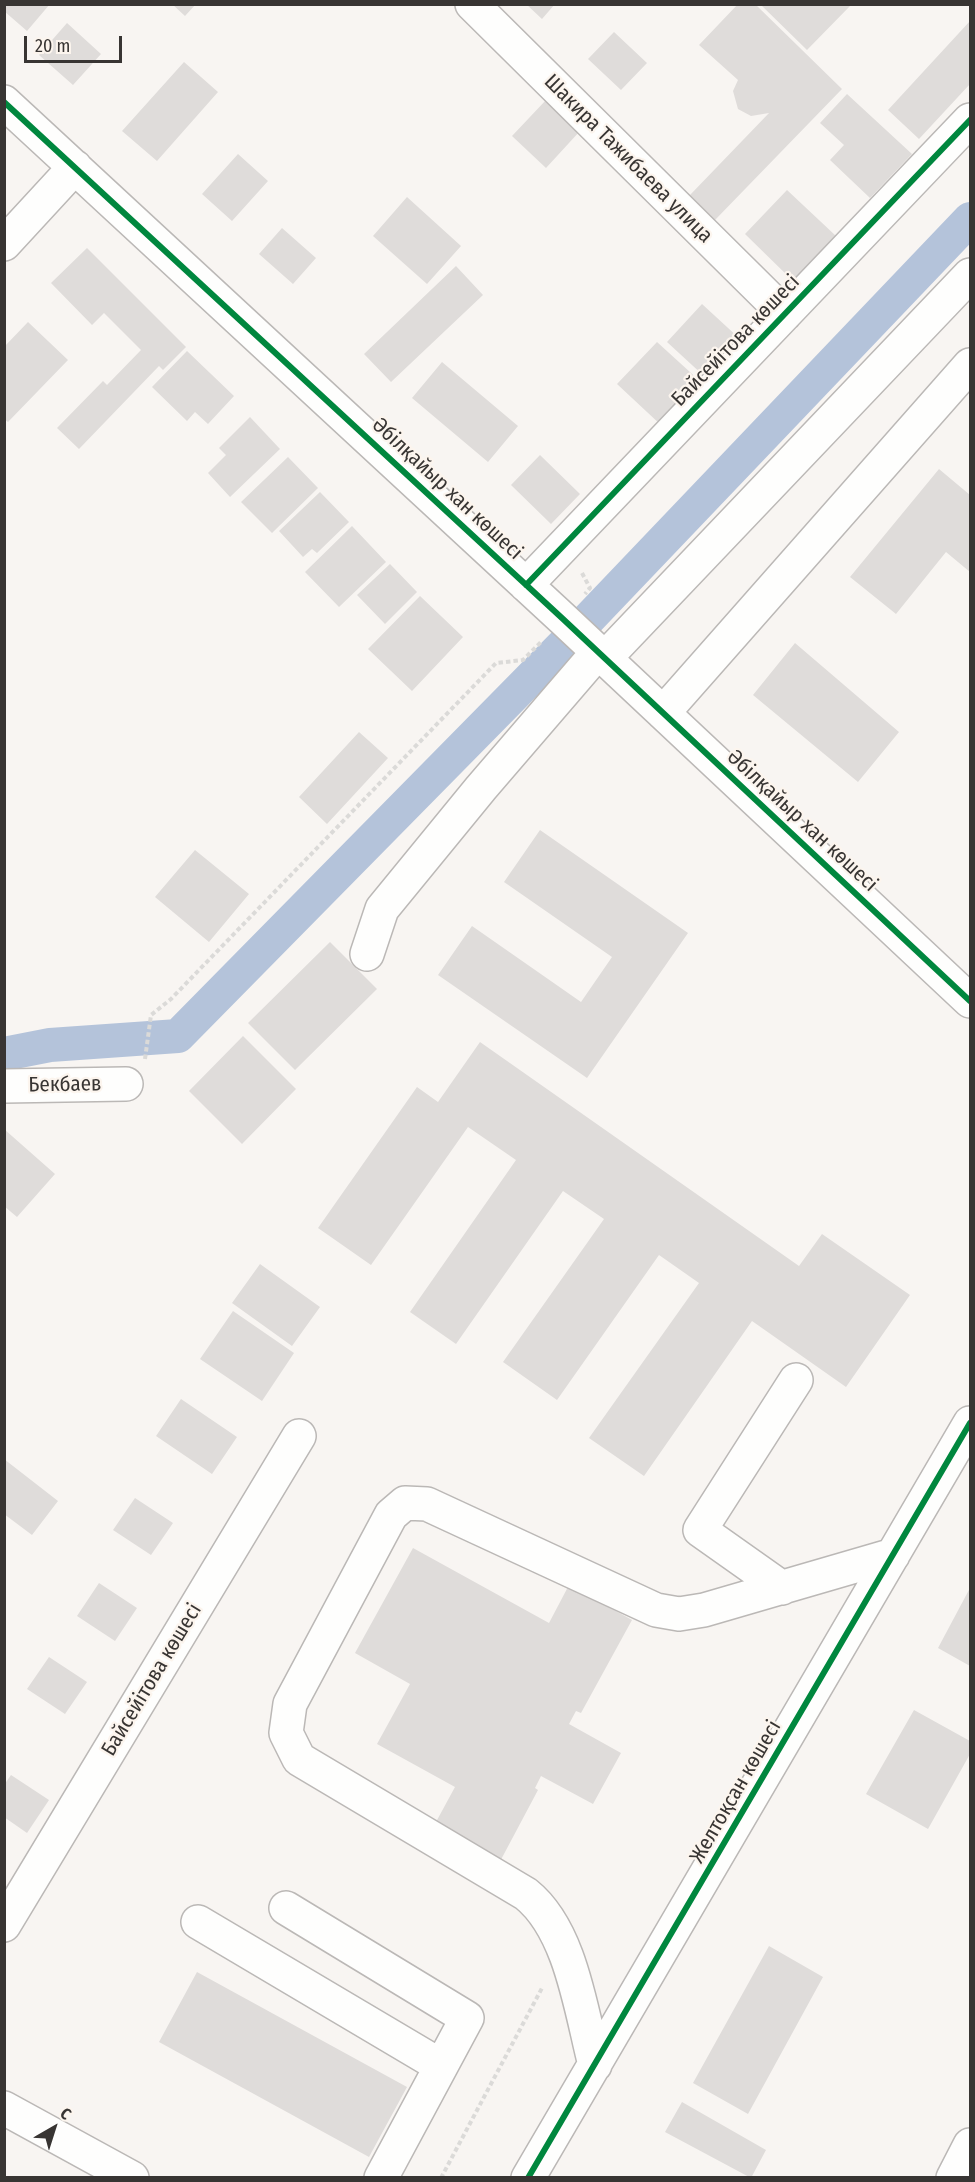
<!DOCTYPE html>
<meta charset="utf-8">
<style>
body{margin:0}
#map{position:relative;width:975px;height:2182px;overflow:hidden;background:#f8f5f2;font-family:"Fira Sans Condensed",sans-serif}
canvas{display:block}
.frame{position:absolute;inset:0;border:6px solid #383533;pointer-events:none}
.north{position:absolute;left:24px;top:2098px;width:60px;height:60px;-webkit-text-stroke:4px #fcf5ee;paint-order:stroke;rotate:39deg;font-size:16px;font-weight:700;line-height:24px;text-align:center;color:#383533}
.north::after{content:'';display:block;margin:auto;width:21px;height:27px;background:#383533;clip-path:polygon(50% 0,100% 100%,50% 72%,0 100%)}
.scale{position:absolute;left:24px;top:36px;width:98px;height:27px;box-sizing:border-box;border:3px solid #383533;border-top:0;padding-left:8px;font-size:18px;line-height:21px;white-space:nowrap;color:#383533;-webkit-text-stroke:4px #fcf5ee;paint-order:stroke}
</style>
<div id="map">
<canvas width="975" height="2182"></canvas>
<div class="frame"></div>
<div class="north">С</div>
<div class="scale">20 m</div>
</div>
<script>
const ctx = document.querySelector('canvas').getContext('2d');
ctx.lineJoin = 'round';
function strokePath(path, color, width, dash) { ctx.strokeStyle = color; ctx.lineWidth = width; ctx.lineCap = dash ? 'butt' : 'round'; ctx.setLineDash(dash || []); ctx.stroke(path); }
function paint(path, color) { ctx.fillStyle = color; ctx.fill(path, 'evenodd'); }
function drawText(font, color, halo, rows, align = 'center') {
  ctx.font = font + ' "Fira Sans Condensed",sans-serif'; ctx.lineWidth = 4.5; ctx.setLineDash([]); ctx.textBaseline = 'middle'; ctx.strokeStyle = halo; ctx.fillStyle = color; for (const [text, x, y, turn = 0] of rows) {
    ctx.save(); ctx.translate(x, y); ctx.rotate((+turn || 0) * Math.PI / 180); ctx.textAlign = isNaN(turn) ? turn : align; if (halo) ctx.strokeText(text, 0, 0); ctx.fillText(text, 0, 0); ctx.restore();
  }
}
strokePath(new Path2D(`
 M4 1054 50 1045 178 1036 576 632 970 219`), '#b4c3da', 34);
paint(new Path2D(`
 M4 4H50L27 31 4 11Z
 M172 4H196L185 16Z
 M526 4H555L542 19Z
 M738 4H755L842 89 715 220 690 195 769 113 751 116 738 109 733 91 738 80 699 45Z
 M761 5H851L807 50Z
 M970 21V84L919 139 888 110Z
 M67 23 101 54 73 85 39 55Z
 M614 32 647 63 621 90 588 59Z
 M184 62 218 92 157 161 122 131Z
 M847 94 912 154 870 198 830 160 844 145 820 123Z
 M546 100 580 131 546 168 512 136Z
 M238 154 268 181 232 221 202 194Z
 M787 190 836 236 793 281 745 234Z
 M407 197 461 246 427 284 373 236Z
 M282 228 316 258 293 284 259 254Z
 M87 248 186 347 163 370 159 366 79 449 57 428 103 381 107 385 141 350 104 313 92 325 51 283Z
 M456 266 483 295 391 382 364 354Z
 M702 304 740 339 705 377 667 342Z
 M28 322 68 360 8 422 4 419V347Z
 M657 342 702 383 662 426 617 384Z
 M187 351 234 396 208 424 195 412 187 421 152 387Z
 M442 362 518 426 488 462 412 398Z
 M250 417 280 449 230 497 208 473 226 455 219 448Z
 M540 455 580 494 551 524 511 485Z
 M288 457 318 488 272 533 241 502Z
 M939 469 970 495V572L946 552 896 614 850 577Z
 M320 492 349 522 317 553 312 549 303 557 279 531Z
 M352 526 386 562 339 607 305 572Z
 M390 564 417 592 385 624 357 595Z
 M420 596 463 637 412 691 368 649Z
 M795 643 899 732 858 782 753 695Z
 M359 732 388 758 327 824 299 797Z
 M540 830 688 933 587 1078 438 975 472 926 581 1002 612 957 504 882Z
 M195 850 249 894 209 942 155 897Z
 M330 942 377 989 295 1070 248 1023Z
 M243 1036 296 1089 242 1144 189 1091Z
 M480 1042 799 1266 822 1234 910 1295 846 1387 752 1321 644 1476 589 1438 699 1283 659 1255 557 1400 503 1362 604 1219 563 1191 456 1344 410 1312 516 1160 468 1127 371 1265 318 1228 417 1087 438 1102Z
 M4 1129 55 1174 17 1217 4 1206Z
 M260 1264 320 1307 292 1346 232 1303Z
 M233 1311 294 1353 262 1401 200 1359Z
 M181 1399 237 1437 212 1474 156 1436Z
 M4 1459 58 1501 32 1535 4 1514Z
 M135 1498 173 1523 151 1555 113 1530Z
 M413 1548 549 1623 569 1585 632 1620 581 1713 576 1711 569 1724 621 1753 593 1804 541 1776 535 1788 538 1790 496 1869 430 1833 455 1787 377 1744 410 1684 355 1653Z
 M99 1583 137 1608 115 1641 77 1616Z
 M970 1588V1666L938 1648Z
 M49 1657 87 1682 65 1714 27 1689Z
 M914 1710 970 1741V1754L928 1829 866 1794Z
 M11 1775 49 1800 27 1833 4 1817V1785Z
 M769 1946 823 1977 748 2114 693 2083Z
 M197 1972 407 2087 369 2157 159 2042Z
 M682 2102 766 2150 751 2178 665 2132Z`), '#dfdcda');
const minor = new Path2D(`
 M472 4 785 314
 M4 102 563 619 970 1001
 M4 244 75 167
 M526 585 970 120
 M605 658 970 275
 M663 713 970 365
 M367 954 382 909 481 788 598 652
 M4 1086 126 1084
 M782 1588 700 1530 796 1380
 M286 1908 467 2018 381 2178
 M198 1922 441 2066
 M4 1925 299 1436
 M595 2065C581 2011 571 1930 526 1894L299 1759 286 1733 290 1704 391 1515 405 1503 427 1504 656 1610 679 1614 704 1610 893 1555
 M4 2108 132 2178
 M528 2178 970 1423
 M953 2178 970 2145`);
strokePath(minor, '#bbb8b6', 36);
strokePath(new Path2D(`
 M582 573 590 588 585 594
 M145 1059 151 1015 171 999 496 663 523 660 541 642
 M441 2178 542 1988`), '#dbdad8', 4, [4.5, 3]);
strokePath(minor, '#fefefd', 33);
strokePath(new Path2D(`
 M4 102 563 619 970 1001
 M526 585 970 120
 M528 2178 970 1423`), '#00873e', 6);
drawText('21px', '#383533', '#fcf5ee', [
 ["Шакира Тажибаева улица",628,159,45],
 ["Байсейітова көшесі",736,341,-46],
 ["Әбілқайыр хан көшесі",447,489,43],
 ["Әбілқайыр хан көшесі",802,821,43],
 ["Бекбаев",65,1085,-1],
 ["Байсейітова көшесі",152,1680,-59],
 ["Желтоқсан көшесі",736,1792,-60]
]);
</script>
